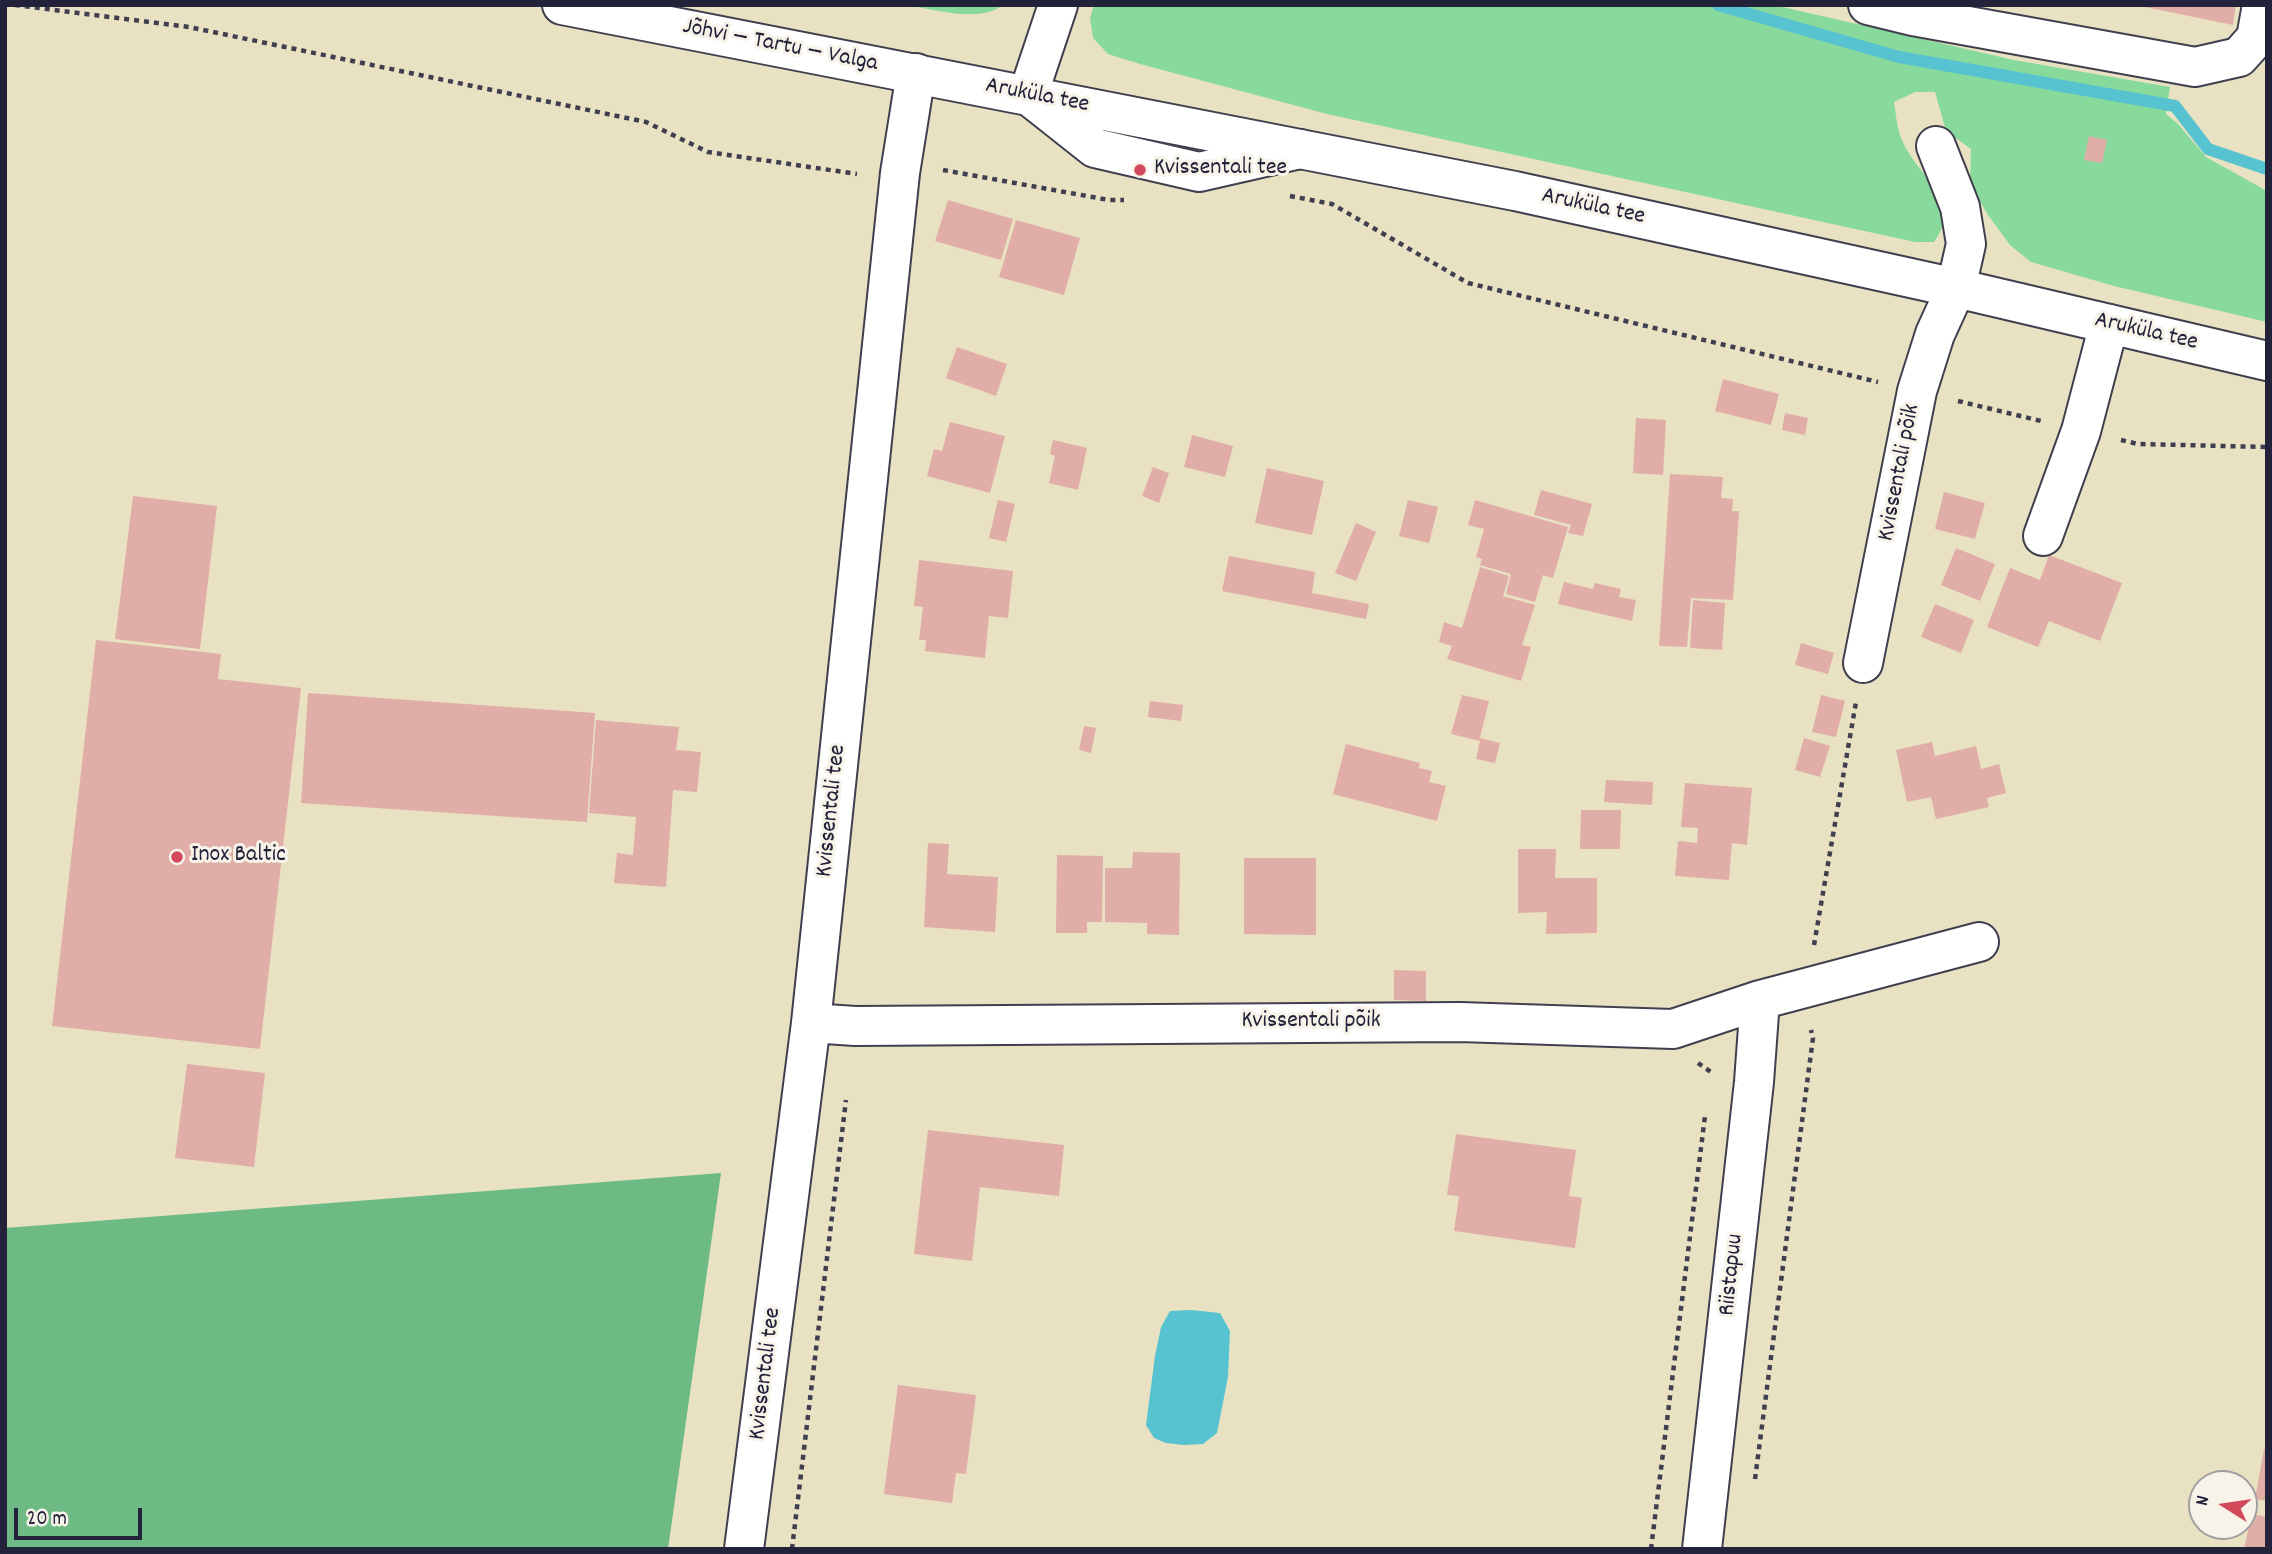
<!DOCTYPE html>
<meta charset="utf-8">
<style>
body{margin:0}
#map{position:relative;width:2272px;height:1554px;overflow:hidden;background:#e9e2c2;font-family:Dekko,sans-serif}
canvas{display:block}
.frame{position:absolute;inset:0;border:7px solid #22223b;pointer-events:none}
.north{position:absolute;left:2188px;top:1470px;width:70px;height:70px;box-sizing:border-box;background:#f7f3e8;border:2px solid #a29fa3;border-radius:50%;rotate:282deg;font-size:19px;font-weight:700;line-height:28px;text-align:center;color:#22223b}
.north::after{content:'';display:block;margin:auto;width:24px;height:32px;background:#d1495b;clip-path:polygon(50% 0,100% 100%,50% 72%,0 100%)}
.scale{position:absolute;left:14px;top:1508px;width:128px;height:32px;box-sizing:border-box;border:4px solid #22223b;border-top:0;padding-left:9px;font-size:21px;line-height:24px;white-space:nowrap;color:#22223b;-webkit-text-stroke:5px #f7f3e8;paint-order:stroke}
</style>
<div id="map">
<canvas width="2272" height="1554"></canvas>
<div class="frame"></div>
<div class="north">N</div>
<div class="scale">20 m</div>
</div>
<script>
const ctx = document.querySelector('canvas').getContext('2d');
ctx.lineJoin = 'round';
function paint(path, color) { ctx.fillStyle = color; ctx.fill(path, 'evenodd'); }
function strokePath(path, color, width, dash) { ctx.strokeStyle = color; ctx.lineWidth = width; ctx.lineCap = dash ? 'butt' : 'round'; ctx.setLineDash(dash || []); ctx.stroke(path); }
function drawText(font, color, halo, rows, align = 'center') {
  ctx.font = font + ' Dekko,sans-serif'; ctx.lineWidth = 6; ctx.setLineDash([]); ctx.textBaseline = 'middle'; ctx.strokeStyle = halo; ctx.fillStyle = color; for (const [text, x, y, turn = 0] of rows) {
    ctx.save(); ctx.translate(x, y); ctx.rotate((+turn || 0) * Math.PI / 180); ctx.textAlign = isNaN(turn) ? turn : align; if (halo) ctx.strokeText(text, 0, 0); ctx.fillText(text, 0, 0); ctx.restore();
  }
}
paint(new Path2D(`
 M908 5H1003C981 23 934 10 908 5Z
 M1094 5H1774L2014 60 2170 87 2166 114 2178 124 2206 157 2267 191V322L2114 286 2031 262 2010 245 1988 215 1970 185 1971 149 1946 131 1935 92H1915L1894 102C1896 114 1897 129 1902 140 1916 175 1965 201 1934 242H1915L1327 114 1140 64 1108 54 1093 38 1090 18Z`), '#87da9c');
paint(new Path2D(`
 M721 1173 668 1549H5V1228Z`), '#6dba84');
paint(new Path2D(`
 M1191 1310 1220 1313 1230 1331 1228 1377 1217 1433 1203 1444 1184 1445 1166 1443 1154 1438 1146 1425 1155 1356 1161 1327 1170 1311Z`), '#57c2d0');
strokePath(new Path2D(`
 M1718 5 1899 57 2175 106 2208 149 2267 169`), '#57c2d0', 12);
paint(new Path2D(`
 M2135 5H2236L2233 25Z
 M2089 136 2107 140 2102 163 2084 160Z
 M948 200 1013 219 1001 260 935 241Z
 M1016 220 1080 238 1064 295 999 277Z
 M957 347 1007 364 996 396 946 378Z
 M1723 379 1779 394 1771 425 1715 411Z
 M1785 413 1808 418 1805 435 1782 430Z
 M1636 418 1666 420 1663 475 1633 473Z
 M950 422 1005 436 990 493 927 476 934 449 942 451Z
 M1192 435 1233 446 1225 477 1184 467Z
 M1053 440 1087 448 1078 490 1049 483 1055 456 1050 454Z
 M1153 467 1169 473 1159 503 1142 496Z
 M1267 468 1324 481 1312 535 1255 523Z
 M1670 474 1723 477 1721 498 1733 499 1732 511H1739L1733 600 1691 598 1687 647 1659 646Z
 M1541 490 1592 504 1583 536 1568 533 1571 525 1534 515Z
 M1944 492 1985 503 1975 539 1935 529Z
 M133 496 217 506 200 649 115 639Z
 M998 500 1015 504 1006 542 989 538Z
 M1408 500 1438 507 1429 543 1399 536Z
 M1475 500 1568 527 1553 578 1543 575 1535 602 1506 594 1511 574 1480 565 1482 559 1476 557 1484 529 1468 525Z
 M1356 523 1376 532 1356 581 1335 573Z
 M1956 548 1995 564 1980 601 1941 585Z
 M2049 555 2122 583 2100 641 2049 621 2038 647 1987 627 2010 568 2040 580Z
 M1229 556 1315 572 1312 593 1369 604 1366 619 1222 591Z
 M919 560 1013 571 1008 618 989 616 985 658 925 651 926 640H919L923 607 914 606Z
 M1480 567 1509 576 1503 596 1535 605 1522 645 1531 647 1521 681 1447 659 1452 646 1439 642 1444 622 1462 628Z
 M1564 582 1593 589 1595 583 1621 589 1619 597 1636 600 1632 621 1558 604Z
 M1693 600 1725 603 1722 650 1690 648Z
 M1935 604 1974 620 1961 653 1921 637Z
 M96 640 221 654 218 679 301 688 260 1049 52 1026Z
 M1801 643 1834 653 1828 674 1795 665Z
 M308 693 595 713 587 822 301 803Z
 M1462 695 1489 701 1480 738 1500 743 1495 763 1476 759 1480 741 1451 734Z
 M1821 695 1845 701 1836 737 1812 732Z
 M1150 701 1183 705 1181 721 1148 717Z
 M596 720 679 727 676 750 701 752 697 792 673 790 666 887 614 883 617 853 633 855 636 817 589 813Z
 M1084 726 1096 728 1091 753 1079 750Z
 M1804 738 1830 746 1820 777 1795 770Z
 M1932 742 1935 756 1976 746 1981 769 1999 764 2006 793 1987 798 1989 807 1936 819 1931 797 1907 802 1896 750Z
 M1346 744 1420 763 1419 768 1432 771 1429 782 1446 786 1437 821 1333 794Z
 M1606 780 1653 782 1652 805 1604 802Z
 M1685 783 1752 788 1747 845 1732 843 1729 880 1675 876 1678 841 1697 843 1698 828 1681 827Z
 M1581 810H1621L1620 849H1580Z
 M928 843 949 844 947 874 998 877 995 932 924 927Z
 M1518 849H1556L1555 878H1597V933L1546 934 1547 912 1518 913Z
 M1133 852 1180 853 1179 935 1147 934V923L1105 922V868H1132Z
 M1057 855 1103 856 1102 922H1087V933H1056Z
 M1244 858H1316V935L1244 934Z
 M1394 970 1426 971V1001L1394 1000Z
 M187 1064 265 1073 254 1167 175 1158Z
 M928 1130 1064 1145 1059 1196 980 1187 972 1261 914 1254Z
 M1456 1134 1576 1150 1569 1196 1582 1198 1575 1248 1454 1231 1459 1196 1447 1195Z
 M898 1385 976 1395 966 1474 956 1473 952 1503 884 1494Z
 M2264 1449H2267V1501L2255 1499Z
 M2252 1514 2267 1517V1549H2244Z`), '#e1ada7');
const minor = new Path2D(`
 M1058 5 1028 95 1095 148 1199 172 1300 149
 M1868 5 1913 16 2195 67 2239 57 2256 38 2262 5
 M2043 536 2081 431 2109 324
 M1863 663 1917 391 1935 334 1956 288 1966 244 1960 207 1936 146
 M811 1023 855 1026 1460 1022 1673 1029 1760 1000 1979 942
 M744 1549 811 1023 900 173 916 73
 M1702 1549 1754 1082 1760 1000`);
const highway = new Path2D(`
 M562 5 1515 191 1956 288 2267 361`);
strokePath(minor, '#403f4f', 42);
strokePath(highway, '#403f4f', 42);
strokePath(new Path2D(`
 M15 5 189 27 646 122 708 152 857 174
 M943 170 1109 200H1124
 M1290 196 1332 204 1468 283 1878 382
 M1958 401 2041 421
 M2121 440 2138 444 2267 447
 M1814 945 1856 702
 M1698 1063 1711 1072 1710 1076
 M1755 1479 1813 1038 1811 1030
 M792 1549 846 1100
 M1651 1549 1705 1116`), '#403f4f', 4.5, [5, 5]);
strokePath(minor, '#fff', 38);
strokePath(highway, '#fff', 38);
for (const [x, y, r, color] of [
 [1140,170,7,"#d1495b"],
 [177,857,7,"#d1495b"]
]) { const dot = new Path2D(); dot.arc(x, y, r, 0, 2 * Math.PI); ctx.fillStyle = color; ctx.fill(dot); strokePath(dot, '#f7f3e8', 2.5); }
drawText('24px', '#22223b', '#f7f3e8', [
 ["Jõhvi — Tartu — Valga",780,47,11],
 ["Aruküla tee",1037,97,11],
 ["Aruküla tee",1593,208,12],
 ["Aruküla tee",2146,333,13],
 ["Kvissentali põik",1901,473,-79],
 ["Kvissentali tee",833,811,-84],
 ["Kvissentali põik",1311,1023],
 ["Riistapuu",1733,1275,-84],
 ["Kvissentali tee",767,1374,-83]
]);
drawText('24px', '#22223b', '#f7f3e8', [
 ["Kvissentali tee",1154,170],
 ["Inox Baltic",191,857]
], 'left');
</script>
